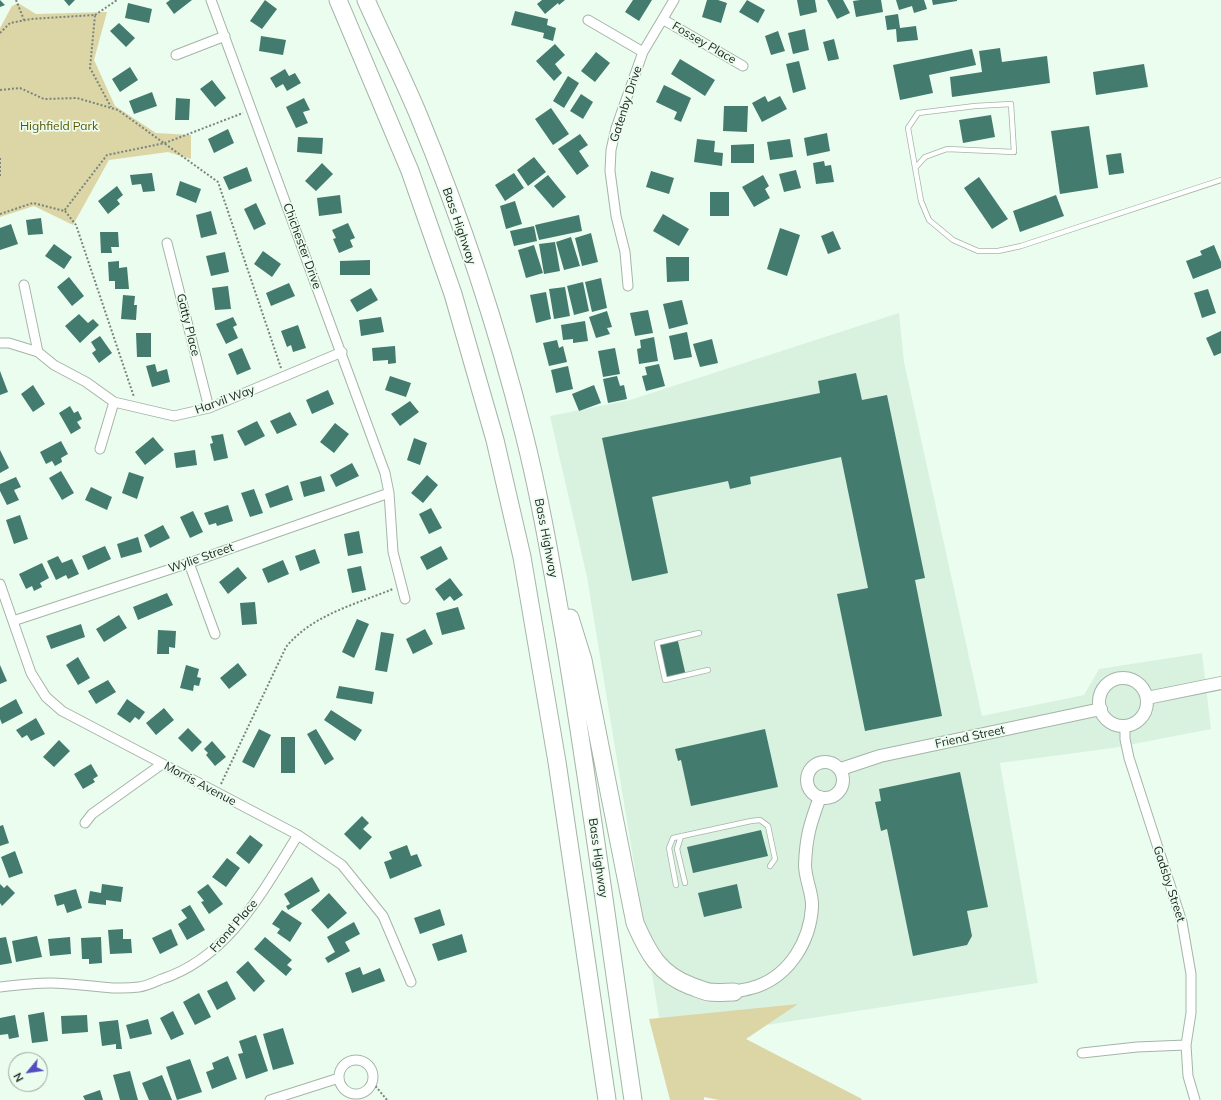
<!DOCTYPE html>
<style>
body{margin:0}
#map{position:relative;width:1221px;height:1100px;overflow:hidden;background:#ebfdef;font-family:Mulish,sans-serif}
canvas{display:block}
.north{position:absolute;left:8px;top:1052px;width:40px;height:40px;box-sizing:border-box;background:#ebfdef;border:1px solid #98a59b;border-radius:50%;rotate:241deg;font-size:11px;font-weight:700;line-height:16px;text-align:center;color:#1c221d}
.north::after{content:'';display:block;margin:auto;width:14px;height:18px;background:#514cc3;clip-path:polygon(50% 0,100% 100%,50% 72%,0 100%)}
</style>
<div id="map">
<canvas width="1221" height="1100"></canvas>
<div class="north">N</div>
</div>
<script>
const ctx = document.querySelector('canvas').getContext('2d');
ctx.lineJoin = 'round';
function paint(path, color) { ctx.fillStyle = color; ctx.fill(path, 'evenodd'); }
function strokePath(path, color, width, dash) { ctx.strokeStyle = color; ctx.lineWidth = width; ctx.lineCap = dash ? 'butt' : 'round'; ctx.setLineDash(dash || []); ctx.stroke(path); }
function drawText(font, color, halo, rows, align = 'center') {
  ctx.font = font + ' Mulish,sans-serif'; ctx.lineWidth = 3.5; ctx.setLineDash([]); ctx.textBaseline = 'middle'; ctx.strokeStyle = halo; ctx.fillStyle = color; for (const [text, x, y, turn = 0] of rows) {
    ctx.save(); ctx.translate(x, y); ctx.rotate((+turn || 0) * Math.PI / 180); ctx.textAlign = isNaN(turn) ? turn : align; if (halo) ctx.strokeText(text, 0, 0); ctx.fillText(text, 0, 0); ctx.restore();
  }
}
paint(new Path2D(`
 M899 313 904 362 982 716 1084 695 1099 669 1202 653 1211 729 1113 748 1000 763 1038 983 663 1041 587 577 550 416 630 400Z`), '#d9f2df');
paint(new Path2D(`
 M18 3 36 14 107 12 94 60 115 106 156 133 191 135V159L168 152 109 160 73 225 34 206 0 217V28L12 6Z
 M798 1004 746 1039 862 1099 861 1100H719L704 1097V1100H670L649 1019Z`), '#dcd6a7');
paint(new Path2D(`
 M0 0 5 5 0 7Z
 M64 0H75L69 6Z
 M170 0H192L174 14 166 3Z
 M265 0 277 9 262 29 250 21Z
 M542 0H565L559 5 558 3 545 14 537 4Z
 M633 0H652L639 21 625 12Z
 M707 0H718L727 3 721 23 702 17Z
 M747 0 765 10 758 23 739 12Z
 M797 0H815L817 12 800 16Z
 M827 0H843L850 13 837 19Z
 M860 0H881L883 12 856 17 853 1Z
 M896 0H924L927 9 914 13 912 6 899 10Z
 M932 0H957V1L933 5Z
 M128 3 152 9 149 23 125 18Z
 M515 11 548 19 547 25 556 28 553 41 543 38 544 33 511 25Z
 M898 14 900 28 916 26 918 40 897 42 896 29 887 30 885 16Z
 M119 23 135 38 126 47 110 31Z
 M805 29 809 50 793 54 788 33Z
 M778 31 785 51 771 55 765 36Z
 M261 36 286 40 283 55 259 51Z
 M834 39 839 59 828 61 823 42Z
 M555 44 565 55 555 64 562 73 554 81 536 61Z
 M1000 48 1002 62 1047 56 1050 83 952 97 950 77 982 72 979 51Z
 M972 49 976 65 929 75 933 93 900 100 893 65Z
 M596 52 610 63 595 82 581 71Z
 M680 59 715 80 705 96 671 74Z
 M799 61 806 89 793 93 786 64Z
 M1144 64 1148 87 1096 95 1093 72Z
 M130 67 138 80 120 92 112 79Z
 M285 69 289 76 295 73 301 83 287 91 283 84 276 88 270 78Z
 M568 76 579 83 564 108 553 101Z
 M212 80 226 98 215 107 200 89Z
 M664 85 691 98 681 122 674 119 677 112 656 102Z
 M152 92 157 106 134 114 129 101Z
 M581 94 593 102 583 119 570 111Z
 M765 96 768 102 780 96 787 109 762 122 752 103Z
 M176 98 190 99 189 120H175Z
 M304 98 310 110 303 112 308 123 296 128 286 107Z
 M724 106H748L747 132 723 131Z
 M551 108 569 134 553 145 535 119Z
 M991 115 995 137 963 143 959 120Z
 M1089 126 1098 188 1060 194 1051 131Z
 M228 129 234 143 214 153 208 139Z
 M827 133 830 151 807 156 804 138Z
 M580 134 588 145 579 151 589 166 577 175 558 149Z
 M298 137 323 138 322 154 297 152Z
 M697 139 715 141 714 152 723 153 722 166 694 162Z
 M790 139 793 157 770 160 767 142Z
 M754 144V163H731V145Z
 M1121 153 1124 173 1109 175 1106 155Z
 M534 157 546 172 528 186 517 170Z
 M824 161 825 166 831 165 834 182 816 184 813 163Z
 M322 163 333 174 316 191 305 181Z
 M247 167 252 181 229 190 223 177Z
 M796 170 801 188 784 192 779 174Z
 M651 171 674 178 669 194 646 187Z
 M152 173 155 191 143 192 141 184 132 185 130 175Z
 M514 173 524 188 505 201 495 185Z
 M548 175 566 197 553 208 534 186Z
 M763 175 769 186 765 189 770 198 754 207 742 187Z
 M979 177 1008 219 992 229 964 188Z
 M180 181 201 189 196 203 176 195Z
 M117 186 123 195 117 200 120 204 108 214 98 201Z
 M710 192H729V216H710Z
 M340 195 342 213 319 216 317 198Z
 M1056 195 1064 216 1020 232 1013 211Z
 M515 201 522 224 506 229 500 206Z
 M256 203 266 224 254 230 244 209Z
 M211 211 217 234 201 238 196 215Z
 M663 214 689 229 679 246 653 231Z
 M579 215 582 231 539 240 535 225Z
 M41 218 43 234 28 235 26 220Z
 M348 223 355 238 350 240 353 247 339 253 333 239 336 238 332 230Z
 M11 224 18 244 0 250V228Z
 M534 226 537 241 514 246 510 231Z
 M780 228 800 235 787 276 767 269Z
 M833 231 841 249 828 254 821 236Z
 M100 232H118L119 247H111L112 253H101Z
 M591 233 598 262 582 266 575 238Z
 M571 237 580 266 564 270 556 242Z
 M555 242 560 271 544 274 539 244Z
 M54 244 72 257 64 269 45 256Z
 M534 245 543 273 526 278 518 250Z
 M1214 245 1221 262V268L1193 279 1186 261 1202 255 1200 251Z
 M263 251 281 264 272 277 254 264Z
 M225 252 229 272 211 276 206 256Z
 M666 257H689V281L667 282Z
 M370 260V275H340V261Z
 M119 261V268L127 267 129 289H115V281H109L108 262Z
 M69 277 84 296 72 306 57 287Z
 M601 278 607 308 592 312 585 282Z
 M583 282 589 311 574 315 567 286Z
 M289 283 295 296 271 306 266 293Z
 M228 286 231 309 215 310 212 288Z
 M565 287 570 316 554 319 549 289Z
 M371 288 378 300 357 312 350 300Z
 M1208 289 1216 313 1202 318 1194 293Z
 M546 292 551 319 536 323 530 295Z
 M123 295 135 296 134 305H137L136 320 121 319Z
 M682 300 688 324 669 329 663 304Z
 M648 310 653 333 635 336 630 313Z
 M607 311 612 327 607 328 610 334 596 338 589 317Z
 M79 314 88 323 93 319 99 325 80 343 65 326Z
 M233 317 237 325 233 327 238 338 226 344 216 324Z
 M381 317 384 332 361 336 359 320Z
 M585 321 588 341 573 343V339L563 340 561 325Z
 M298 325 306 348 293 352 291 345 287 347 281 331Z
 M1221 331V353L1214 356 1206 338Z
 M687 332 692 357 674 360 669 336Z
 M136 333H151V357H137Z
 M100 336 112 353 99 363 92 353 96 350 91 342Z
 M654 337 658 361 639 364 637 349 641 348 640 340Z
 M712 339 718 363 700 367 693 344Z
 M557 340 559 348 563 346 567 362 549 366 543 343Z
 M395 346 396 363 388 364V360L373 361 372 348Z
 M242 348 251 369 237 375 228 354Z
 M615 348 620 374 603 377 598 351Z
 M155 364 157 372 167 369 170 382 152 387 146 366Z
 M659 364 665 386 646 391 642 376 647 375 645 367Z
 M568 366 573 389 556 393 551 370Z
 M0 371 8 392 0 395Z
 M856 373 862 400 887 395 925 578 915 580 942 716 865 731 837 594 868 588 841 457 750 477 751 484 730 489 728 481 652 497 668 573 632 581 602 438 820 393 818 381Z
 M390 376 411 383 406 397 385 390Z
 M617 376 620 386 624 385 627 399 608 403 603 379Z
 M33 385 45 404 33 412 21 394Z
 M594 385 601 403 579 411 572 394Z
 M328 390 334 404 312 414 306 400Z
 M410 401 419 412 400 426 391 414Z
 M70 406 74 413 78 411 82 419 77 422 81 428 71 434 59 413Z
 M290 412 297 425 277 434 270 421Z
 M257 421 265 436 245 446 237 431Z
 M335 423 349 434 334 453 320 442Z
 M223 434 228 458 214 461 210 444 213 443 211 436Z
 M153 437 164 450 145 465 135 452Z
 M414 438 427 443 420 465 407 460Z
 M61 441 68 454 61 458 62 462 55 466 52 461 46 464 40 452Z
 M0 450 9 468 0 473Z
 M195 450 197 465 176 468 174 453Z
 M352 463 359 476 336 487 330 475Z
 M61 471 74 493 62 500 49 478Z
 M129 472 144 477 137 499 122 493Z
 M427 475 438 485 423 503 411 493Z
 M321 476 325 491 304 497 300 482Z
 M16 477 21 487 14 490 19 500 7 505 0 491V484Z
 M288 485 293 500 270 508 265 494Z
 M91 487 112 497 107 510 85 500Z
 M254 489 263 513 250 517 241 493Z
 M228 505 233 521 217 526 216 523 209 525 204 513Z
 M431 508 442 528 429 534 419 514Z
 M193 511 203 532 190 538 180 517Z
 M20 515 28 539 14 544 6 520Z
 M163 525 170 538 150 548 144 535Z
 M359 531 363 553 348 556 344 534Z
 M138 537 142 552 121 558 117 544Z
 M105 546 111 559 88 570 82 556Z
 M441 546 448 559 427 570 420 557Z
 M315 549 320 563 300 571 295 556Z
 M58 556 62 563 72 559 79 574 68 579 66 575 56 580 47 561Z
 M283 560 289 574 268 583 262 569Z
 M42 563 49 578 40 583 42 587 34 591 32 586 26 589 19 574Z
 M361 566 366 590 352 593 347 569Z
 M238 567 247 578 228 594 219 582Z
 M450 578 463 595 454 601 450 596 444 601 435 589Z
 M167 593 173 605 138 620 133 607Z
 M255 602 257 624 242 625 240 603Z
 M458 607 465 629 442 635 436 613Z
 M119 615 127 628 104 642 96 629Z
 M357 619 369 624 354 658 342 652Z
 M81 624 85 637 51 649 46 636Z
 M425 629 433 644 413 654 406 639Z
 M158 630 176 631 175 648 169 647V654H157Z
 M381 632 394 634 387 672 375 670Z
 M677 637 686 676 664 681 655 642Z
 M78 657 90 678 78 685 66 665Z
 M238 663 247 675 229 689 220 678Z
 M0 665 7 681 0 684Z
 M186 665 199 669 197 677 201 678 199 686 194 685 193 691 180 688Z
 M108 680 116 692 96 704 88 691Z
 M339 686 374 692 372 704 336 698Z
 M16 699 23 713 2 724 0 719V708Z
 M127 699 145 712 139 720 135 717 130 723 117 714Z
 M164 708 174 720 156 735 146 723Z
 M331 710 362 730 355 741 324 720Z
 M36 718 45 734 31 741 27 735 22 738 16 730Z
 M188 728 202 742 192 752 178 738Z
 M259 729 271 735 254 768 242 762Z
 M316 729 334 759 325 765 307 734Z
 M765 729 778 787 691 806 681 760 678 761 675 749Z
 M281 737H295V773H281Z
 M59 740 70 751 54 767 43 757Z
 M212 741 226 757 215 766 206 755 208 753 204 749Z
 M91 764 98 776 93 779 95 782 83 789 74 774Z
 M960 772 988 907 967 911 972 936 967 945 913 956 887 829 881 831 875 802 881 801 879 789Z
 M362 816 369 823 363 829 372 837 360 850 344 834Z
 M3 825 9 843 0 846V826Z
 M761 830 768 856 693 873 687 847Z
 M250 835 263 845 249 864 236 853Z
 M407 845 411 856 417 854 422 866 390 879 384 862 392 859 389 852Z
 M15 851 23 873 9 878 1 857Z
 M227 858 240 868 226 887 212 877Z
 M312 877 320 891 288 910 286 906 290 904 284 894Z
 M0 884 4 888 7 885 15 893 2 906 0 903Z
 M102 884 123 887 121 902 106 900V905L88 903 90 891 101 893Z
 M208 884 223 904 209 914 201 902 204 901 197 892Z
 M737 884 742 908 704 917 698 893Z
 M76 889 82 908 67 913 64 904 57 906 54 895Z
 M329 893 347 913 328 929 311 910Z
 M190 905 205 930 187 940 178 924 187 918 181 910Z
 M440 909 445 925 420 934 414 918Z
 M282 910 302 923 290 942 277 933 280 929 272 924Z
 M354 922 360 934 345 942 350 951 328 963 325 958 335 952 327 937Z
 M123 929V939H131L132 953 110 954 108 930Z
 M171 929 178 945 160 954 152 938Z
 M462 934 467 952 438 961 432 944Z
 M37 936 42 957 16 962 12 941Z
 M6 937 12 963 0 965V938Z
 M70 937 71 954 50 956 48 939Z
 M101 937 102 963 89 964V959H82L81 938Z
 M265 937 292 960 287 965 292 969 286 976 254 949Z
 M248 961 265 981 254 992 236 972Z
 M360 967 363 975 380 968 385 981 352 993 345 973Z
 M227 981 236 999 217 1010 207 991Z
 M199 993 211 1017 195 1025 183 1002Z
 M173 1011 184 1034 171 1040 160 1018Z
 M44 1012 48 1041 32 1043 28 1015Z
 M15 1015 19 1037 9 1039 8 1034 0 1035V1018Z
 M87 1015 88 1032 62 1034 61 1016Z
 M148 1019 152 1034 130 1039 126 1025Z
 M118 1020 122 1049H116V1044L102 1046 99 1022Z
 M283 1028 294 1064 273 1070 263 1034Z
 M256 1035 268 1071 246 1079 238 1054 243 1053 239 1041Z
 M228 1056 237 1079 212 1089 206 1072 214 1069 212 1063Z
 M190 1059 202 1092 177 1100 166 1067Z
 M130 1071 138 1100H120L113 1075Z
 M162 1075 172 1100H149L142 1083Z
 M100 1090 103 1100H85L83 1096Z`), '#437b6e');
const service = new Path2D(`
 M916 167 925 157 947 149 1014 152 1011 104 975 106 918 113 908 128 921 201 929 220 953 240 978 251H998L1021 246 1221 180
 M699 633 657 643 665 680 708 670
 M681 836 677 849 685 883
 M676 885 669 848 673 838 751 821 760 820 768 826 775 859 770 866`);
const minor = new Path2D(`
 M211 0 385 473 389 493 393 552 405 599
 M588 20 643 52
 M664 20 743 66
 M176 55 225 36
 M167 243 209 408
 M24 285 38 352
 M628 286 625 252 616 216 610 171 611 150 616 128 643 52 674 0
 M0 343H9L38 352 54 365 86 382 114 402 174 416 209 408 342 352
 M100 449 114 402
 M189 563 215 634
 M0 584 31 673 46 697 62 711 298 835 342 865 383 916 411 982
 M13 621 189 563 389 493
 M1125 725V739L1129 758 1182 922 1191 974V1013L1186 1045 1188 1076 1195 1100
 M85 823 92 814 162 764
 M0 987C17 985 35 983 51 983 81 983 109 991 139 987 147 986 155 982 162 979 229 957 262 892 298 835
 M1082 1053 1137 1047 1186 1045
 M339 1077a17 17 0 1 1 34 0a17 17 0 1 1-34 0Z
 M270 1100 339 1078`);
const tertiary = new Path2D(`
 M1099 702a24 24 0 1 1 48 0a24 24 0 1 1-48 0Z
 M1147 698 1221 683
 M807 780a18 18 0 1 1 36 0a18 18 0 1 1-36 0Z
 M841 769 880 756 1101 709
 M734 992C741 990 750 989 758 986 790 974 810 941 812 907 813 894 805 879 805 865 806 837 810 824 820 797`);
const motorway = new Path2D(`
 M338 0 410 171 453 294 495 440 522 557 557 762 607 1100
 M366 0C383 38 402 76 418 114 461 218 497 326 524 434 541 501 552 569 564 636 590 790 610 945 633 1100
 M570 618 583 660 635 923C648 953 659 974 691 986 697 988 703 991 709 992 717 993 726 992 734 992`);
strokePath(service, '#a4b5a8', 6);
strokePath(minor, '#a4b5a8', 11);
strokePath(tertiary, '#a4b5a8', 14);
strokePath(motorway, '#a4b5a8', 19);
strokePath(new Path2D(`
 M16 0 24 20
 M95 15 117 0
 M0 33 10 23 31 19 95 15 90 68 111 107
 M0 90 20 88 44 99 77 98 118 110 218 182 281 368
 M0 158V178
 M65 211 76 225 134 397
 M0 214 33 203 64 211 107 155 165 143 243 113
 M221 784 286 647C312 615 356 604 393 589
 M373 1083 387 1100`), '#79857c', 2, [2, 2]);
strokePath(service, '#fff', 4.5);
strokePath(minor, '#fff', 9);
strokePath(tertiary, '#fff', 12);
strokePath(motorway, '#fff', 17);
drawText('12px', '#1c221d', '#ebfdef', [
 ["Fossey Place",704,43,30],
 ["Gatenby Drive",626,104,-72],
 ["Bass Highway",459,226,71],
 ["Chichester Drive",302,246,70],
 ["Gatty Place",188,325,76],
 ["Harvil Way",225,400,-20],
 ["Bass Highway",546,538,79],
 ["Wylie Street",201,558,-19],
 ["Friend Street",970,737,-12],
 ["Morris Avenue",200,784,28],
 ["Bass Highway",598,858,82],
 ["Gadsby Street",1169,884,72],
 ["Frond Place",234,926,-49]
]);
drawText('12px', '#5f5502', '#ebfdef', [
 ["Highfield Park",59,126]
]);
</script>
